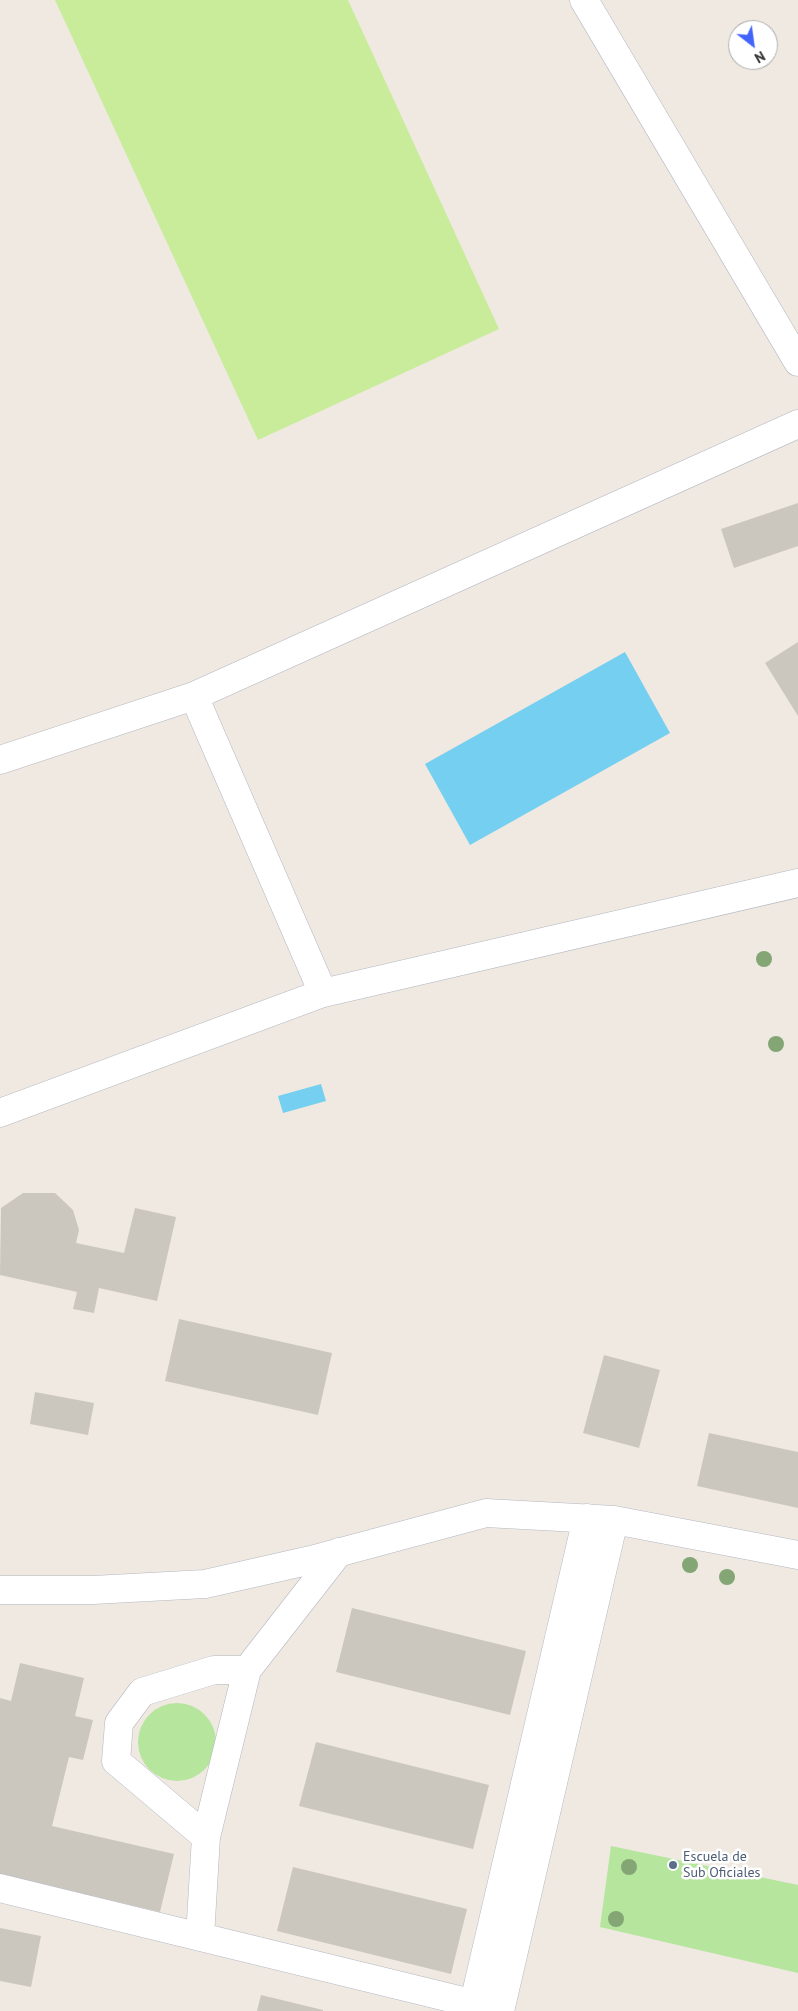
<!DOCTYPE html>
<style>
body{margin:0}
#map{position:relative;width:798px;height:2011px;overflow:hidden;background:#efe9e1;font-family:"PT Sans",sans-serif}
canvas{display:block}
.north{position:absolute;left:728px;top:20px;width:50px;height:50px;box-sizing:border-box;background:#fff;border:1px solid #ababab;border-radius:50%;rotate:150deg;font-size:14px;font-weight:700;line-height:20px;text-align:center;color:#2e2e2e}
.north::after{content:'';display:block;margin:auto;width:18px;height:22px;background:#4264fb;clip-path:polygon(50% 0,100% 100%,50% 72%,0 100%)}
</style>
<div id="map">
<canvas width="798" height="2011"></canvas>
<div class="north">N</div>
</div>
<script>
const ctx = document.querySelector('canvas').getContext('2d');
ctx.lineJoin = 'round';
function paint(path, color) { ctx.fillStyle = color; ctx.fill(path, 'evenodd'); }
function strokePath(path, color, width, dash) { ctx.strokeStyle = color; ctx.lineWidth = width; ctx.lineCap = dash ? 'butt' : 'round'; ctx.setLineDash(dash || []); ctx.stroke(path); }
function drawText(font, color, halo, rows, align = 'center') {
  ctx.font = font + ' "PT Sans",sans-serif'; ctx.lineWidth = 5; ctx.setLineDash([]); ctx.textBaseline = 'middle'; ctx.strokeStyle = halo; ctx.fillStyle = color; for (const [text, x, y, turn = 0] of rows) {
    ctx.save(); ctx.translate(x, y); ctx.rotate((+turn || 0) * Math.PI / 180); ctx.textAlign = isNaN(turn) ? turn : align; if (halo) ctx.strokeText(text, 0, 0); ctx.fillText(text, 0, 0); ctx.restore();
  }
}
paint(new Path2D(`
 M138 1742a39 39 0 1 1 78 0a39 39 0 1 1-78 0Z
 M611 1846 798 1885V1973L600 1927Z`), '#b6e59e');
paint(new Path2D(`
 M55 0H348L499 329 258 440Z`), '#c9ec9a');
paint(new Path2D(`
 M625 652 670 733 470 845 425 764Z
 M321 1084 326 1101 283 1113 278 1096Z`), '#75cff0');
paint(new Path2D(`
 M798 503V546L734 568 721 529Z
 M798 642V716L765 663Z
 M23 1193H55L73 1210 79 1230 76 1243 124 1253 135 1208 176 1217 157 1301 99 1288 94 1313 73 1309 77 1292 0 1275 1 1208Z
 M179 1319 332 1353 318 1415 165 1381Z
 M604 1355 660 1370 639 1448 583 1433Z
 M35 1392 94 1403 88 1435 30 1424Z
 M709 1433 798 1452V1508L697 1486Z
 M352 1608 526 1651 510 1715 336 1672Z
 M20 1663 84 1678 75 1716 93 1720 83 1760 69 1757 52 1826 174 1854 160 1912 0 1874V1698L11 1701Z
 M316 1742 489 1785 473 1849 299 1806Z
 M293 1867 467 1909 451 1974 277 1931Z
 M0 1928 41 1936 31 1987 0 1981Z
 M261 1995 323 2010V2011H257Z`), '#cbc7bf');
const minor = new Path2D(`
 M584 0 798 362
 M194 696 323 993
 M0 760 194 696 798 424
 M0 1113 323 993 798 883
 M0 1590H93L205 1584 311 1560 486 1513 614 1520 798 1555
 M206 1837 116 1761 119 1723 142 1692 214 1670H247
 M0 1888 500 2010
 M200 1937 206 1837 247 1670 339 1552
 M472 2011 587 1518
 M500 2011 614 1520`);
strokePath(minor, '#b4b7c1', 29);
strokePath(minor, '#fff', 28);
ctx.fillStyle = '#84a574';
for (const [x, y] of [
 [764,959],
 [776,1044],
 [690,1565],
 [727,1577],
 [629,1867],
 [616,1919]
]) { ctx.beginPath(); ctx.arc(x, y, 8, 0, 2 * Math.PI); ctx.fill(); }
for (const [x, y, r, color] of [
 [673,1865,5,"#5c6f8a"]
]) { const dot = new Path2D(); dot.arc(x, y, r, 0, 2 * Math.PI); ctx.fillStyle = color; ctx.fill(dot); strokePath(dot, '#fff', 2); }
drawText('14px', '#4e5e75', '#fff', [
 ["Escuela de",683,1857],
 ["Sub Oficiales",683,1873]
], 'left');
</script>
